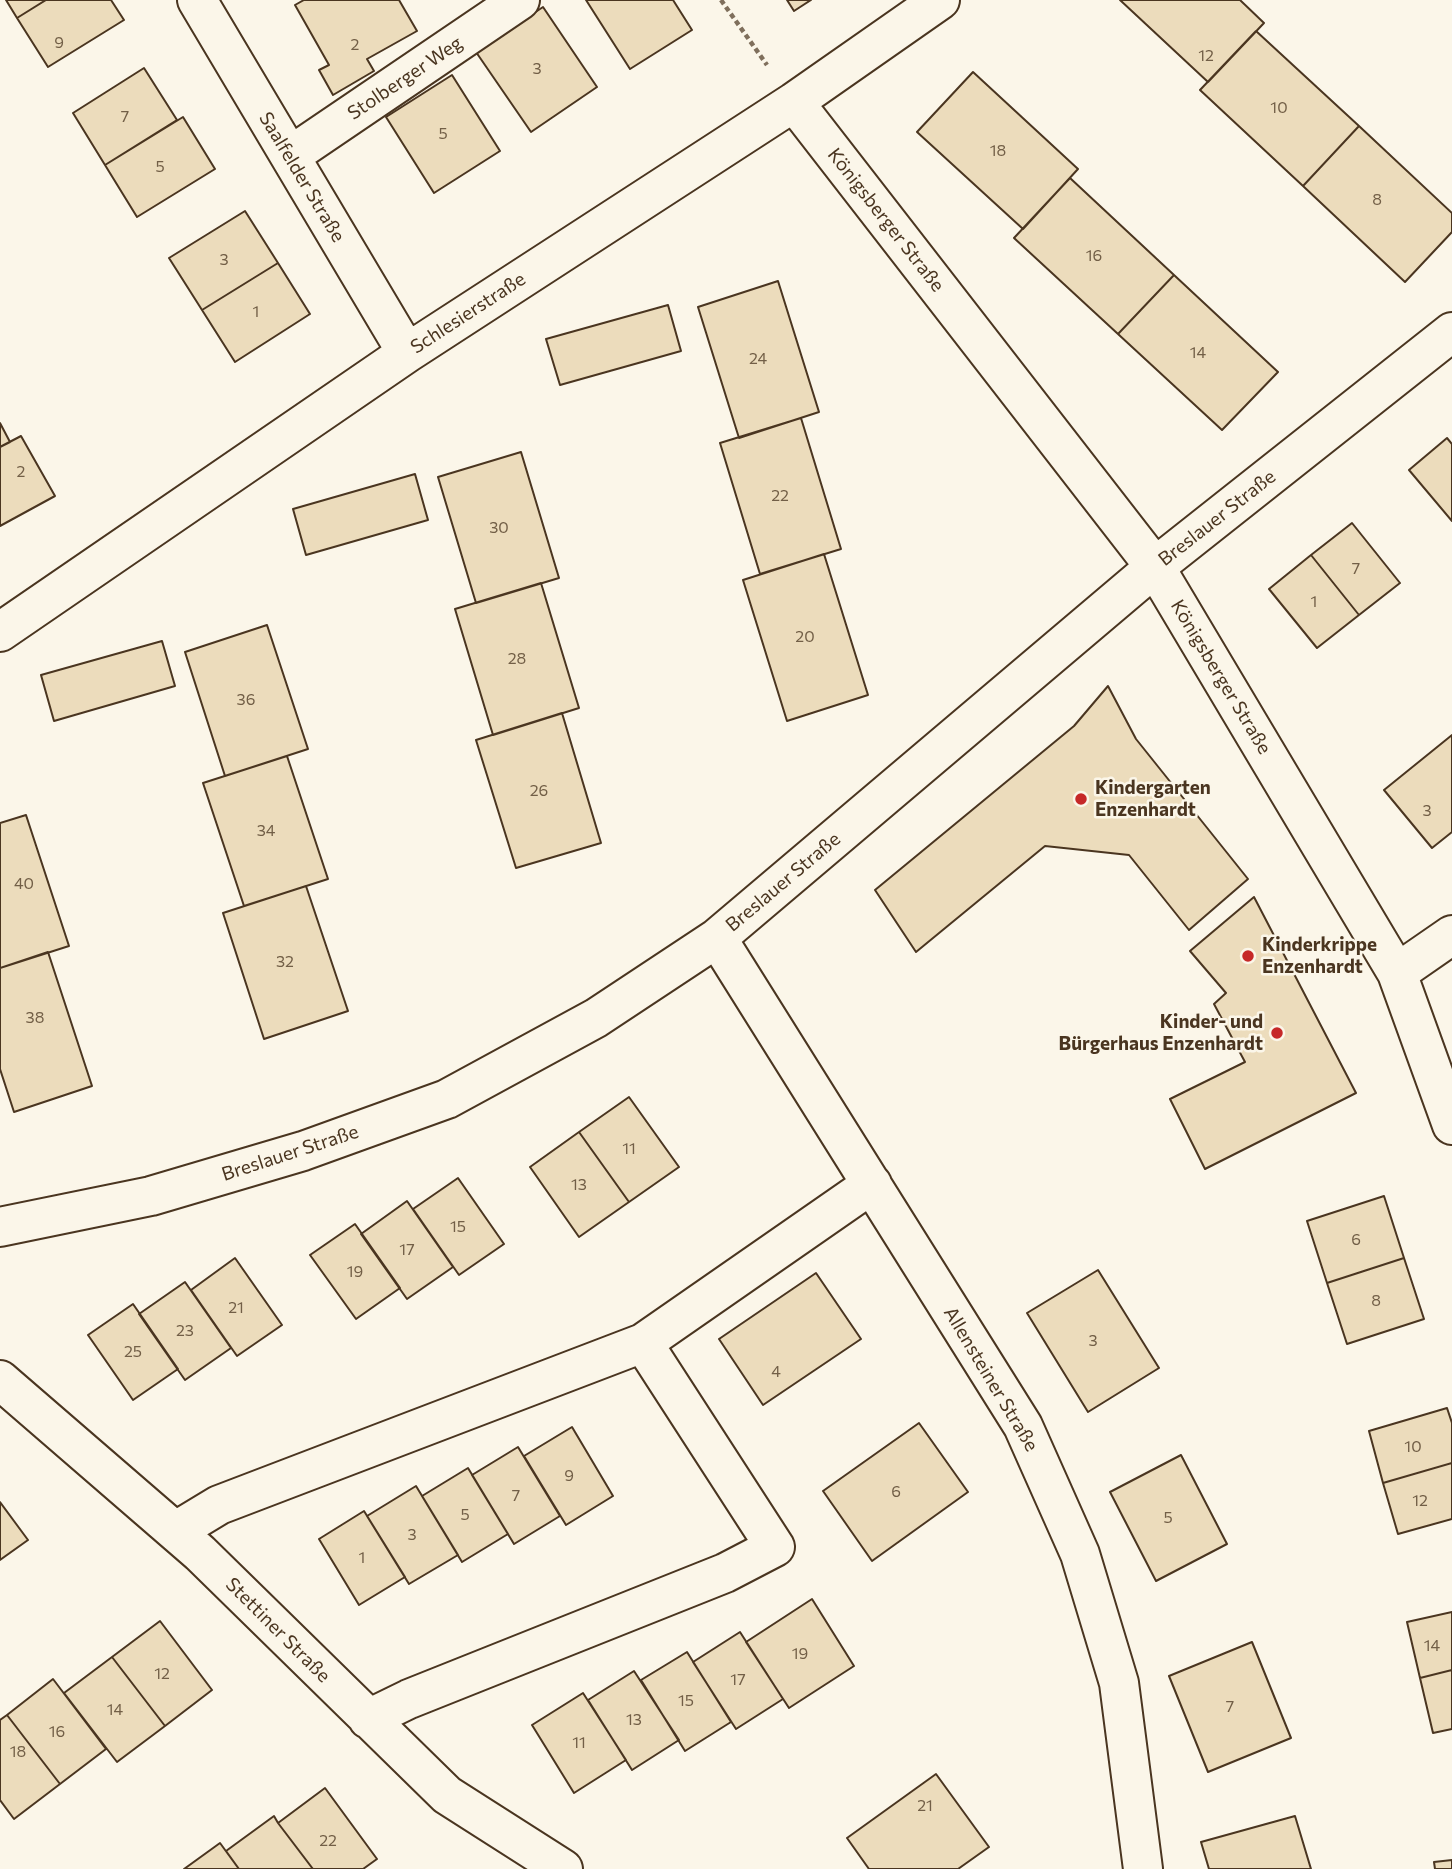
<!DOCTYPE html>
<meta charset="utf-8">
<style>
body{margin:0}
canvas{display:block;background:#fbf6e9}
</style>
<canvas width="1452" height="1869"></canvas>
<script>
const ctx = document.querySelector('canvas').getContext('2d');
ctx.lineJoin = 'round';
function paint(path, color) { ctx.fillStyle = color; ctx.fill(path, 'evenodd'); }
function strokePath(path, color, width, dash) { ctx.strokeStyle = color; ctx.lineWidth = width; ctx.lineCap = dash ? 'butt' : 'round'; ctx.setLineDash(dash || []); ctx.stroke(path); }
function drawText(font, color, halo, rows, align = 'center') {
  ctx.font = font + ' Commissioner,sans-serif'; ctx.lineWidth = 5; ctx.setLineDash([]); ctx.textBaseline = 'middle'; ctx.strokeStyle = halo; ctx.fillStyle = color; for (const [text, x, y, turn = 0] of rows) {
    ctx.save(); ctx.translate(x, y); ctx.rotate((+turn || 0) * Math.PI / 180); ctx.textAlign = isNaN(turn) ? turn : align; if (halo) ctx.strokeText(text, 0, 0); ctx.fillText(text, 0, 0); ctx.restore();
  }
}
const building = new Path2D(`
 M6 0H46L17 18Z
 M46 0H111L124 20 48 67 17 18Z
 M304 0H399L417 31 367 59 374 71 333 95 319 70 329 65 295 5Z
 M586 0H673L692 30 630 69Z
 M787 0H811L794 11Z
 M1120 0H1240L1264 23 1208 82Z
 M543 7 597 87 531 132 476 52Z
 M1256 31 1359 126 1303 186 1200 90Z
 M144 68 177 120 105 165 73 113Z
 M973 72 1078 169 1023 229 917 132Z
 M452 75 500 151 434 193 386 117Z
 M183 117 215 169 137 217 105 165Z
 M1359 126 1452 213V232L1405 282 1303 186Z
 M1070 178 1174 275 1118 334 1014 238Z
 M245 211 278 263 202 310 169 258Z
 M278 263 310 314 235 362 202 310Z
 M1174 275 1278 372 1222 430 1118 334Z
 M778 281 819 412 739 438 698 307Z
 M668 305 681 351 560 385 546 339Z
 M801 418 841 549 760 574 720 443Z
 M0 423 10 442 0 447Z
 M21 436 55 496 0 526V447Z
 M1447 438 1452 444V521L1409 470Z
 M521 452 559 578 476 603 438 477Z
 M415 474 428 520 306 555 293 509Z
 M1352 523 1400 583 1359 615 1311 555Z
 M824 554 868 695 787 721 743 580Z
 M1311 555 1359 615 1317 648 1269 589Z
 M541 583 579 708 493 735 455 609Z
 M267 625 308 749 225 776 185 652Z
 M162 641 175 686 54 721 41 675Z
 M1108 686 1136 739 1248 879 1189 930 1129 855 1045 846 916 952 875 890 1074 726Z
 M562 713 601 843 516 868 476 740Z
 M1452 735V832L1432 848 1384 790Z
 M287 756 328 879 244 906 203 783Z
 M26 815 69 946 0 968V823Z
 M306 886 348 1011 264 1039 223 913Z
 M1254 897 1356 1093 1205 1169 1170 1099 1245 1062 1214 1004 1226 993 1190 951Z
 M48 952 92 1086 14 1112 0 1069V968Z
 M629 1097 679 1167 629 1202 579 1132Z
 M579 1132 629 1202 579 1237 530 1167Z
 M458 1178 504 1244 459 1275 413 1209Z
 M1384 1196 1404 1258 1327 1283 1307 1221Z
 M407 1201 453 1267 407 1299 361 1234Z
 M355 1224 400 1288 356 1319 310 1255Z
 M235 1258 282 1325 237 1356 191 1290Z
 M1404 1258 1424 1319 1347 1344 1327 1283Z
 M1098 1270 1159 1368 1088 1412 1027 1313Z
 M816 1273 861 1339 763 1405 719 1339Z
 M185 1282 231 1348 185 1380 139 1314Z
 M133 1304 178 1369 133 1400 88 1335Z
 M1447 1408 1452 1423V1463L1383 1483 1369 1431Z
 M919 1423 968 1492 872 1561 823 1491Z
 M572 1427 613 1496 566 1525 524 1456Z
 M518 1447 560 1516 514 1544 472 1475Z
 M1181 1455 1227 1544 1156 1581 1110 1492Z
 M1452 1463V1519L1398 1534 1383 1483Z
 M468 1468 508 1534 462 1562 422 1496Z
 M416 1486 458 1555 409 1584 367 1516Z
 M0 1502 28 1540 0 1560Z
 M364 1511 405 1577 359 1605 319 1539Z
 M812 1599 854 1666 789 1708 746 1642Z
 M1452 1612V1670L1420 1678 1407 1622Z
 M160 1621 212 1690 165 1726 112 1657Z
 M740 1632 783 1699 736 1729 693 1662Z
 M1252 1642 1291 1738 1208 1772 1169 1676Z
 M687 1652 731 1722 685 1751 641 1680Z
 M112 1657 165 1726 117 1762 64 1693Z
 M1452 1670V1729L1433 1733 1420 1678Z
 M634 1671 679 1740 632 1770 588 1700Z
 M53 1679 106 1749 60 1784 7 1715Z
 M583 1693 626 1760 574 1793 532 1725Z
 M7 1715 60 1784 14 1819 0 1800V1720Z
 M936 1774 989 1847 958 1869H869L847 1838Z
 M325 1788 377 1859 363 1869H313L278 1823Z
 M274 1816 278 1823 313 1869H239L226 1851Z
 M1295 1816 1311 1869H1209L1201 1842Z
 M220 1843 239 1869H184Z
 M1452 1860V1869H1435L1434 1862Z`);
paint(building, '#ecdcbc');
strokePath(building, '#4a3520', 2);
const street = new Path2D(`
 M197 0 407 353
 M794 102 1155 567 1397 973 1452 1125
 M290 156 520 0
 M0 632 407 353 794 102 940 0
 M717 938 1023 1426 1080 1554 1119 1683 1143 1869
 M1397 973 1452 935
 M0 1227 151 1196 303 1151 447 1099 596 1018 717 938 1155 567 1452 332
 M0 1380 200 1553 447 1795 563 1869
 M176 1531 219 1505 643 1343
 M368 1719 409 1699 725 1573 775 1547 643 1343 872 1184`);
strokePath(street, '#4a3520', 42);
strokePath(new Path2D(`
 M721 0 767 65`), '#7f6f5c', 4.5, [5, 3.5]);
strokePath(street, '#fbf6e9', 38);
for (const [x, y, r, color] of [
 [1081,799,7,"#c62828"],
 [1248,956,7,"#c62828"],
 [1277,1033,7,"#c62828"]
]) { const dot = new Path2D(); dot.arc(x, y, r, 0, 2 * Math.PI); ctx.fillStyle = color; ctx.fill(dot); strokePath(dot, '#fbf6e9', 2.5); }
drawText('16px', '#725f47', null, [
 ["9",59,43],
 ["2",355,45],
 ["12",1206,56],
 ["3",537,69],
 ["10",1279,108],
 ["7",125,117],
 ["5",443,134],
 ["18",998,151],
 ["5",160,167],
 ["8",1377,200],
 ["16",1094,256],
 ["3",224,260],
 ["1",256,312],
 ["14",1198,353],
 ["24",758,359],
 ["2",21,472],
 ["22",780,496],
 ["30",499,528],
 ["7",1356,569],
 ["1",1314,602],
 ["20",805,637],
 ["28",517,659],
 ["36",246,700],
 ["26",539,791],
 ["3",1427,811],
 ["34",266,831],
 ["40",24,884],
 ["32",285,962],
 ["38",35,1018],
 ["11",629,1149],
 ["13",579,1185],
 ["15",458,1227],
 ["6",1356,1240],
 ["17",407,1250],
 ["19",355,1272],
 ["8",1376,1301],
 ["21",236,1308],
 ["23",185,1331],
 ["3",1093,1341],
 ["25",133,1352],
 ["4",776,1372],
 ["10",1413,1447],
 ["9",569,1476],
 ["6",896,1492],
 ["7",516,1496],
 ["12",1420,1501],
 ["5",465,1515],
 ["5",1168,1518],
 ["3",412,1535],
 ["1",362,1558],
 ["14",1432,1646],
 ["19",800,1654],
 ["12",162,1674],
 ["17",738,1680],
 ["15",686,1701],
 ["7",1230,1707],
 ["14",115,1710],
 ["13",634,1720],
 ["16",57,1732],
 ["11",579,1743],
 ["18",18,1752],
 ["21",925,1806],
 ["22",328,1841]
]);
drawText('19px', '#4a3520', '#fbf6e9', [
 ["Stolberger Weg",405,78,-34],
 ["Saalfelder Straße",302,177,59],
 ["Königsberger Straße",886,220,52],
 ["Schlesierstraße",468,313,-33],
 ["Breslauer Straße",1217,518,-38],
 ["Königsberger Straße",1221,677,59],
 ["Breslauer Straße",783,882,-40],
 ["Breslauer Straße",290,1153,-18],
 ["Allensteiner Straße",991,1379,59],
 ["Stettiner Straße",278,1630,45]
]);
drawText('bold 19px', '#4a3520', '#fbf6e9', [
 ["Kindergarten",1095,788],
 ["Enzenhardt",1095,810],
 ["Kinderkrippe",1262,945],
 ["Enzenhardt",1262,967],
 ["Kinder- und",1263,1022,"right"],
 ["Bürgerhaus Enzenhardt",1263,1044,"right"]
], 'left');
</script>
